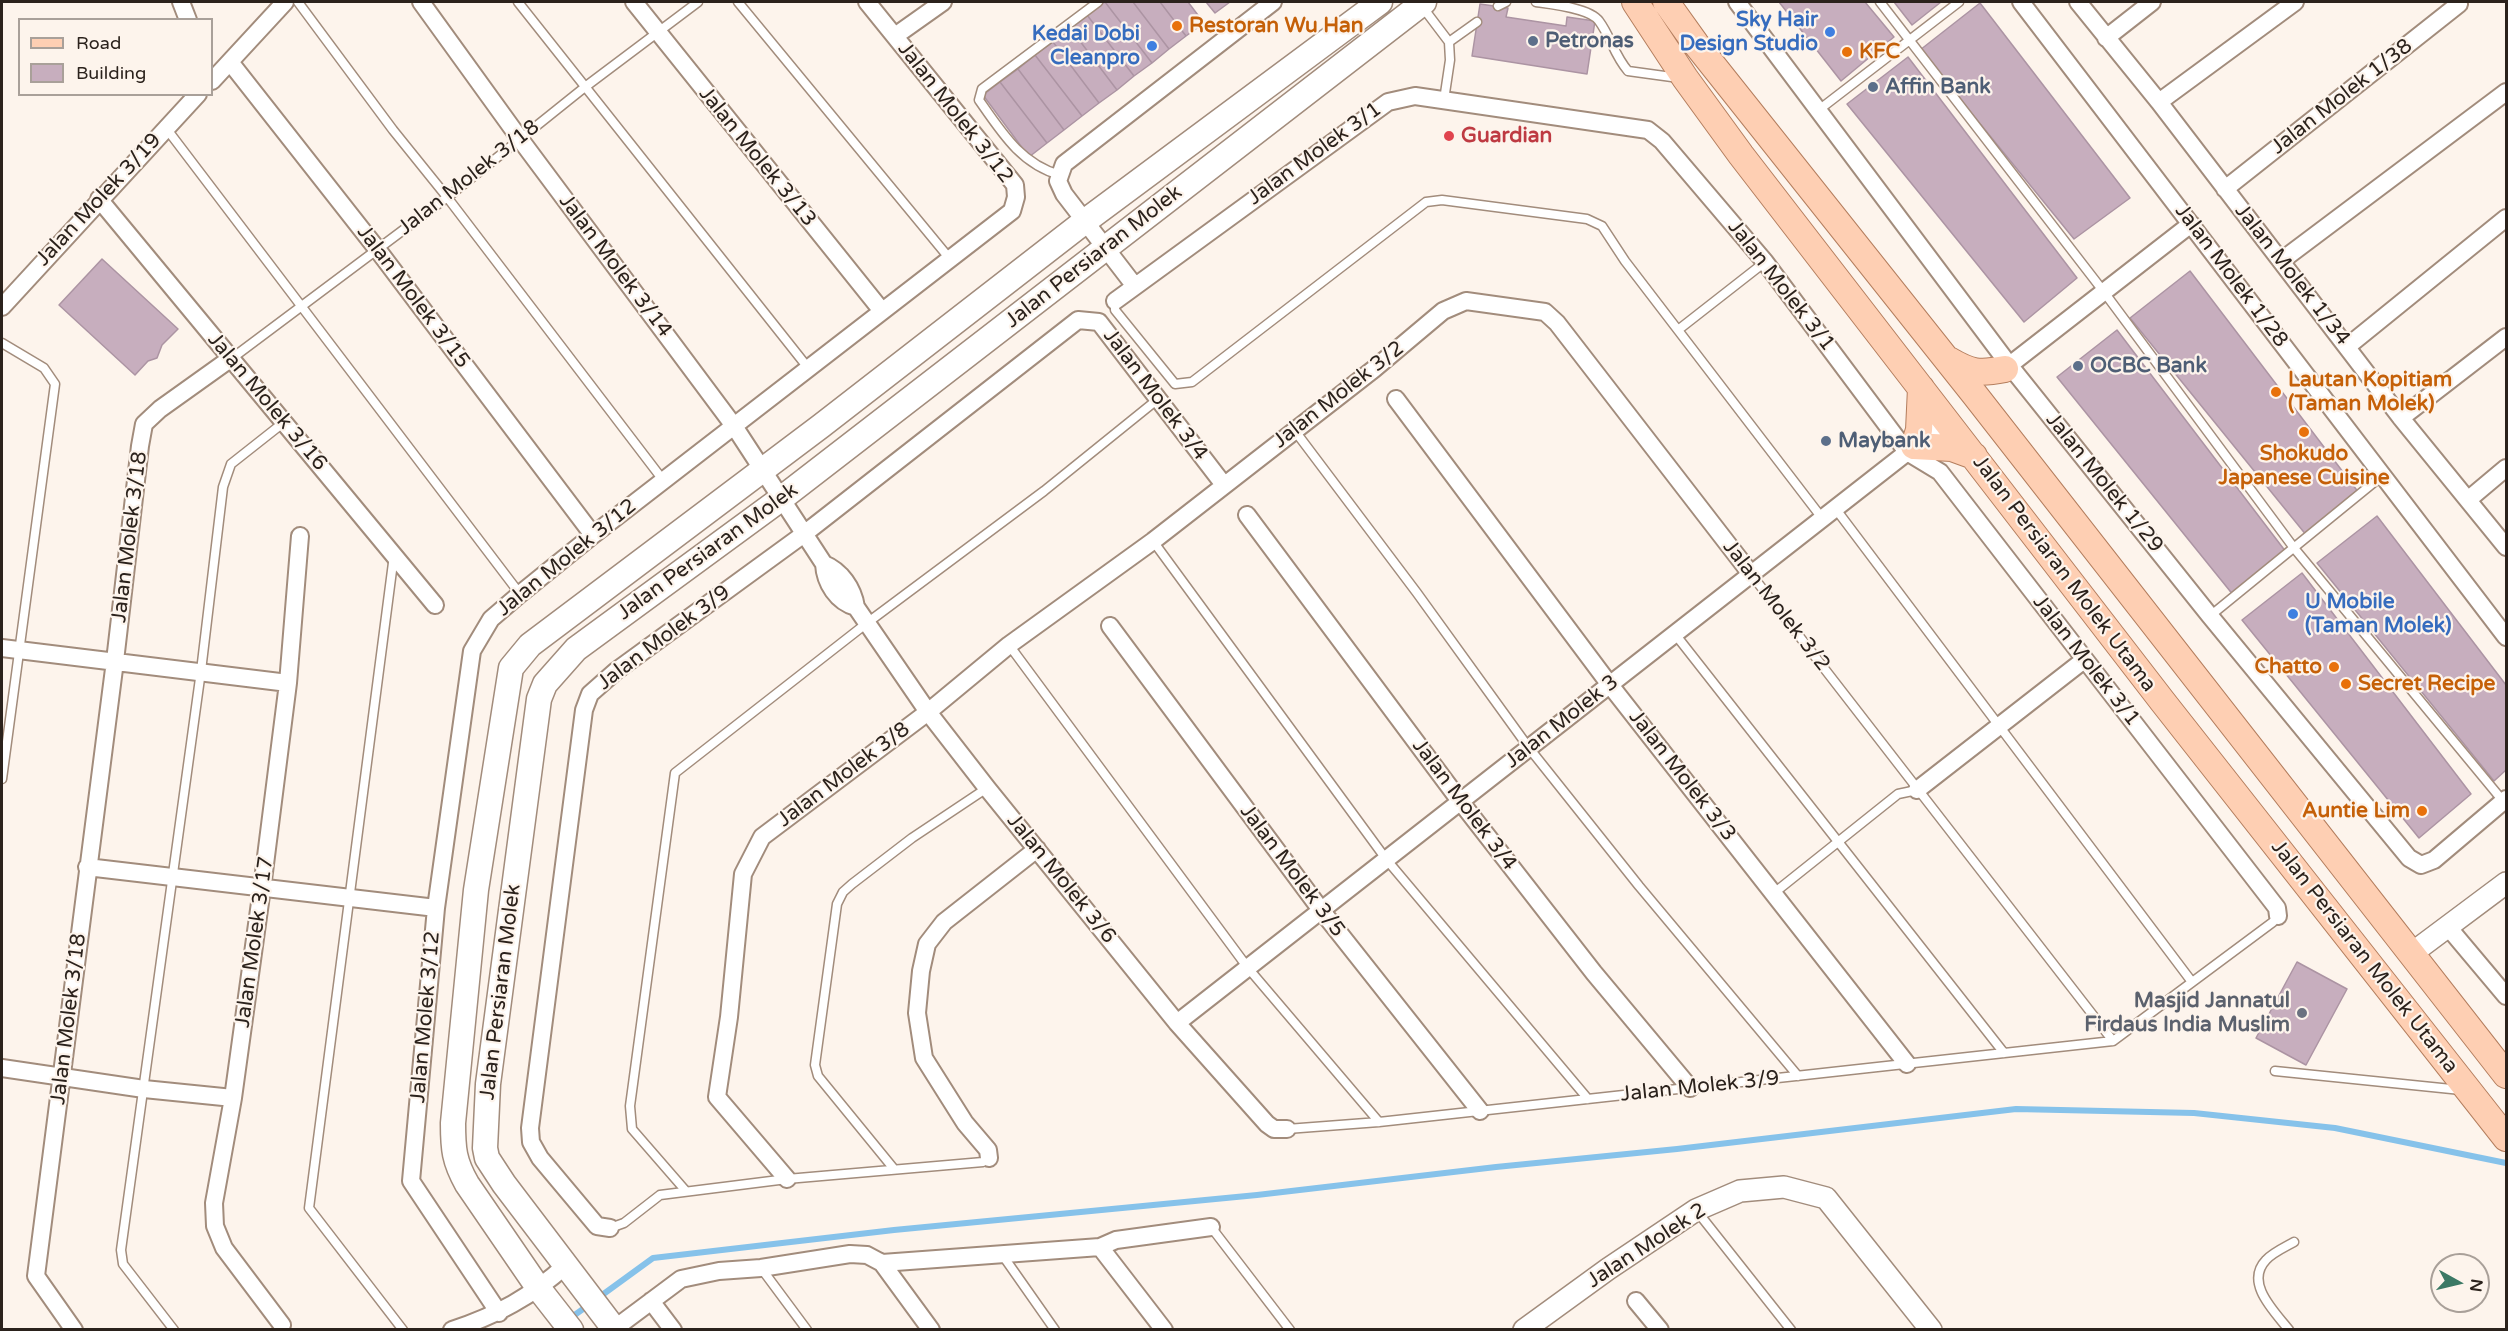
<!DOCTYPE html>
<style>
body{margin:0}
#map{position:relative;width:2508px;height:1331px;overflow:hidden;background:#fdf4ec;font-family:"Varela Round",sans-serif}
canvas{display:block}
.frame{position:absolute;inset:0;border:3px solid #2b221c;pointer-events:none}
.legend{position:absolute;left:18px;top:18px;width:195px;height:78px;box-sizing:border-box;background:#fdf4ec;border:2px solid #a9a099;margin:0;padding:8px 10px;list-style:none;font-size:18px;color:#2b221c}
.legend li{display:flex;align-items:center;gap:12px;height:30px}
.legend b{width:30px;border:2px solid #a9a099}
.north{position:absolute;left:2430px;top:1253px;width:60px;height:60px;box-sizing:border-box;background:#fdf4ec;border:2px solid #a9a099;border-radius:50%;rotate:98deg;font-size:16px;font-weight:700;line-height:24px;text-align:center;color:#2b221c}
.north::after{content:'';display:block;margin:auto;width:21px;height:27px;background:#3b7965;clip-path:polygon(50% 0,100% 100%,50% 72%,0 100%)}
</style>
<div id="map">
<canvas width="2508" height="1331"></canvas>
<div class="frame"></div>
<ul class="legend">
<li><b style="height:8px;background:#fecfb3"></b>Road</li>
<li><b style="height:16px;background:#c7aebe"></b>Building</li>
</ul>
<div class="north">N</div>
</div>
<script>
const ctx = document.querySelector('canvas').getContext('2d');
ctx.lineJoin = 'round';
function strokePath(path, color, width, dash) { ctx.strokeStyle = color; ctx.lineWidth = width; ctx.lineCap = dash ? 'butt' : 'round'; ctx.setLineDash(dash || []); ctx.stroke(path); }
function paint(path, color) { ctx.fillStyle = color; ctx.fill(path, 'evenodd'); }
function drawText(font, color, halo, rows, align = 'center') {
  ctx.font = font + ' "Varela Round",sans-serif'; ctx.lineWidth = 4.5; ctx.setLineDash([]); ctx.textBaseline = 'middle'; ctx.strokeStyle = halo; ctx.fillStyle = color; for (const [text, x, y, turn = 0] of rows) {
    ctx.save(); ctx.translate(x, y); ctx.rotate((+turn || 0) * Math.PI / 180); ctx.textAlign = isNaN(turn) ? turn : align; if (halo) ctx.strokeText(text, 0, 0); ctx.fillText(text, 0, 0); ctx.restore();
  }
}
strokePath(new Path2D(`
 M598 1298 653 1258 894 1230 1257 1195 1496 1167 1677 1149 2016 1109 2194 1113 2335 1128 2506 1163
 M569 1319 590 1304`), '#86c2ea', 6);
const building = new Path2D(`
 M1105 2H1133L1169 49 1152 63Z
 M1105 2 1152 63 1134 76 1087 15Z
 M1133 2H1160L1186 36 1169 49Z
 M1160 2H1188L1204 23 1186 36Z
 M1206 2H1230L1215 13Z
 M1779 2H1865L1894 37 1841 81Z
 M1894 2H1941L1912 25Z
 M1980 3 2130 198 2074 239 1920 50Z
 M1480 4 1508 8 1506 17 1566 26 1567 17 1595 21 1587 74 1472 56Z
 M1087 15 1134 76 1117 90 1070 28Z
 M1070 28 1117 90 1099 103 1053 42Z
 M1053 42 1099 103 1082 116 1035 55Z
 M1035 55 1082 116 1064 130 1018 69Z
 M1908 57 2077 278 2024 322 1847 104Z
 M1018 69 1064 130 1047 143 1000 82Z
 M1000 82 1047 143 1029 157 983 95Z
 M102 259 178 329 162 345 157 358 148 361 135 375 59 305Z
 M2190 271 2359 493 2307 536 2130 318Z
 M2117 330 2286 552 2234 596 2057 377Z
 M2377 516 2506 685V770L2494 781 2317 563Z
 M2302 573 2471 794 2419 838 2242 620Z
 M2297 962 2347 989 2306 1065 2256 1038Z`);
paint(building, '#c7aebe');
strokePath(building, '#ac94a3', 1.5);
const service = new Path2D(`
 M298 2 393 130 447 197 663 480
 M518 2 809 369
 M738 2 950 259
 M1536 2C1551 4 1590 8 1599 21 1611 37 1614 55 1628 71L1679 78
 M1880 2 2104 292 2294 548 2503 801
 M1421 5 1449 42 1450 60 1444 100
 M1498 6 1506 2
 M1449 42 1477 22
 M1820 109 1959 2
 M166 128 520 594
 M1060 175C1021 164 1002 133 979 100L982 89 1098 2
 M1115 301V310L1175 384 1192 382 1426 202 1442 200 1587 219 1602 226 1625 261 1822 518
 M1678 330 1765 262
 M2 343 44 368 55 384 2 779
 M231 359 454 192 585 87 698 2
 M1295 431 1417 593 1529 748 1639 886 1798 1076
 M1835 508 2192 982
 M1153 541 1386 859 1588 1099
 M394 555 309 1208 403 1330
 M1751 574 2113 1041 2273 922 2278 916
 M2210 616 2383 475
 M1675 634 2004 1053
 M1009 645 1248 968 1379 1122
 M1774 893 1898 794 1917 790
 M2275 1071 2461 1090
 M1287 1129 1379 1122 2113 1041
 M894 1169 818 1076 815 1065 837 904 843 892 852 884 912 838 987 788
 M685 1190 632 1129 630 1106 675 773 867 623 1044 491 1158 399
 M1696 1210 1791 1330
 M1211 1227 1290 1330
 M610 1228 624 1223 660 1195 787 1179 983 1162 989 1158
 M1001 1253 1055 1330
 M761 1268 807 1330
 M174 1330 123 1264 121 1250 201 671 223 487 231 464 283 423
 M2289 1330C2275 1312 2244 1283 2266 1260 2272 1253 2285 1247 2294 1242`);
const minor = new Path2D(`
 M181 2 188 20
 M421 2 520 139 734 426 824 564C825 583 837 602 856 607
 M634 2 882 311
 M1737 2 2010 366 2210 616 2409 858 2421 865 2434 860 2506 799
 M2021 2 2506 637
 M2078 2 2159 102 2401 418 2506 547
 M895 36 943 2
 M2106 38 2152 2
 M230 62 377 249 593 535
 M212 81 285 2
 M2159 102 2295 2
 M2225 189 2459 4
 M99 199 435 605
 M2281 261 2506 92
 M1134 285 1064 194 1058 181 1064 164 1273 2
 M1115 301 1388 102 1415 96 1648 130 1662 141 1765 262 1907 452 1940 472 2277 908 2278 916
 M2 307 198 94
 M2348 346 2506 218
 M2002 371 2191 224
 M1396 399 1610 685 1907 1064
 M2401 418 2506 337
 M2469 499 2506 468
 M1247 515 1460 801 1594 973 1690 1088
 M824 564C841 571 853 588 856 607L928 712 987 788 1177 1023 1267 1124 1274 1129H1287
 M1110 626 1321 910 1480 1111
 M2 648 288 683
 M1917 790 2084 660
 M87 867 436 908
 M2448 927 2506 996
 M1177 1023 1933 432 1944 418
 M2 1068 144 1089 233 1098
 M989 1158 988 1150 965 1123 924 1058 917 1013 921 971 927 944 944 922 1037 849
 M787 1179 717 1097 729 1017 743 874 762 837 928 712 1009 645 1153 541 1374 369 1443 311 1466 301 1545 312 1557 323 1751 574
 M610 1228 597 1226 540 1158 531 1142 530 1128 584 710 590 694 616 671 804 534 1078 320 1099 322 1224 485
 M1100 1247 1164 1330
 M882 1263 931 1330
 M651 1301 673 1330
 M1636 1301 1660 1330
 M499 1313 411 1181 436 908 472 651 491 619 520 594 593 535 1012 211 1016 197 1015 185 867 2
 M282 1325 224 1248 215 1226 214 1203 233 1098 262 888 288 683 300 536
 M614 1329 681 1279 719 1271 761 1268 850 1254 867 1255 882 1263 1100 1247 1116 1240 1211 1227
 M74 1330 36 1276 115 661 140 446 144 424 160 409 230 359
 M452 1330C497 1315 531 1297 566 1265`);
const tertiary = new Path2D(`
 M2411 954 2506 883
 M1524 1330 1608 1269 1696 1210 1740 1191 1784 1187 1826 1198 1931 1330`);
const secondary = new Path2D(`
 M571 1330 539 1289 467 1184C454 1161 453 1149 453 1123L476 890 511 668 530 645 821 426 1084 222 1380 2
 M615 1330 504 1184 487 1158 485 1148 488 1084 539 699 545 684 576 649 782 498 1424 2`);
const primary = new Path2D(`
 M1635 2 1685 78 1741 155 2163 702 2506 1138
 M1666 2 1696 44 1975 395 2506 1075
 M1949 360C1971 373 1979 374 2005 369
 M1921 388 1919 430 1914 446 1952 448 1974 456`);
strokePath(service, '#a28c7c', 11);
strokePath(minor, '#a28c7c', 20);
strokePath(tertiary, '#a28c7c', 24);
strokePath(secondary, '#a28c7c', 27);
strokePath(primary, '#b47e5e', 28);
strokePath(service, '#fff', 8);
strokePath(minor, '#fff', 16);
strokePath(tertiary, '#fff', 21);
strokePath(secondary, '#fff', 24);
strokePath(primary, '#fecfb3', 26);
for (const [x, y, r, color] of [
 [1177,26,6,"#e8710a"],
 [1830,32,6,"#3f7fe0"],
 [1533,41,6,"#5c6f8a"],
 [1152,46,6,"#3f7fe0"],
 [1847,52,6,"#e8710a"],
 [1873,87,6,"#5c6f8a"],
 [1449,136,6,"#e0444e"],
 [2078,366,6,"#5c6f8a"],
 [2276,392,6,"#e8710a"],
 [2304,432,6,"#e8710a"],
 [1826,441,6,"#5c6f8a"],
 [2293,614,6,"#3f7fe0"],
 [2334,667,6,"#e8710a"],
 [2346,684,6,"#e8710a"],
 [2422,811,6,"#e8710a"],
 [2302,1013,6,"#6b7280"]
]) { const dot = new Path2D(); dot.arc(x, y, r, 0, 2 * Math.PI); ctx.fillStyle = color; ctx.fill(dot); strokePath(dot, '#fdf4ec', 2); }
drawText('bold 21px', '#366cbe', '#fdf4ec', [
 ["Sky Hair",1818,20],
 ["Design Studio",1818,44],
 ["Kedai Dobi",1140,34],
 ["Cleanpro",1140,58],
 ["U Mobile",2305,602,"left"],
 ["(Taman Molek)",2305,626,"left"]
], 'right');
drawText('bold 21px', '#c56008', '#fdf4ec', [
 ["Restoran Wu Han",1189,26],
 ["KFC",1859,52],
 ["Lautan Kopitiam",2288,380],
 ["(Taman Molek)",2288,404],
 ["Shokudo",2304,454,"center"],
 ["Japanese Cuisine",2304,478,"center"],
 ["Chatto",2322,667,"right"],
 ["Secret Recipe",2358,684],
 ["Auntie Lim",2410,811,"right"]
], 'left');
drawText('bold 21px', '#4e5e75', '#fdf4ec', [
 ["Petronas",1545,41],
 ["Affin Bank",1885,87],
 ["OCBC Bank",2090,366],
 ["Maybank",1838,441]
], 'left');
drawText('21px', '#2b221c', '#fdf4ec', [
 ["Jalan Molek 1/38",2342,97,-38],
 ["Jalan Molek 3/12",955,113,52],
 ["Jalan Molek 3/1",1315,154,-36],
 ["Jalan Molek 3/13",757,157,51],
 ["Jalan Molek 3/18",469,178,-38],
 ["Jalan Molek 3/19",99,200,-47],
 ["Jalan Persiaran Molek",1094,257,-38],
 ["Jalan Molek 3/14",615,266,53],
 ["Jalan Molek 1/34",2292,275,52],
 ["Jalan Molek 1/28",2231,276,53],
 ["Jalan Molek 3/1",1781,286,52],
 ["Jalan Molek 3/15",413,297,53],
 ["Jalan Molek 3/4",1155,395,53],
 ["Jalan Molek 3/2",1339,395,-38],
 ["Jalan Molek 3/16",267,402,50],
 ["Jalan Molek 1/29",2104,483,51],
 ["Jalan Molek 3/18",130,537,-83],
 ["Jalan Persiaran Molek",708,552,-36],
 ["Jalan Molek 3/12",567,558,-39],
 ["Jalan Persiaran Molek Utama",2064,574,53],
 ["Jalan Molek 3/2",1776,606,52],
 ["Jalan Molek 3/9",664,638,-37],
 ["Jalan Molek 3/1",2086,661,52],
 ["Jalan Molek 3",1562,722,-38],
 ["Jalan Molek 3/8",844,775,-37],
 ["Jalan Molek 3/3",1682,776,52],
 ["Jalan Molek 3/4",1464,805,53],
 ["Jalan Molek 3/5",1292,871,53],
 ["Jalan Molek 3/6",1061,879,51],
 ["Jalan Molek 3/17",255,942,-82],
 ["Jalan Persiaran Molek Utama",2364,957,52],
 ["Jalan Persiaran Molek",501,992,-83],
 ["Jalan Molek 3/12",426,1017,-85],
 ["Jalan Molek 3/18",69,1019,-83],
 ["Jalan Molek 3/9",1700,1087,-6],
 ["Jalan Molek 2",1647,1246,-33]
]);
drawText('bold 21px', '#be3a42', '#fdf4ec', [
 ["Guardian",1461,136]
], 'left');
drawText('bold 21px', '#5b616d', '#fdf4ec', [
 ["Masjid Jannatul",2290,1001],
 ["Firdaus India Muslim",2290,1025]
], 'right');
</script>
